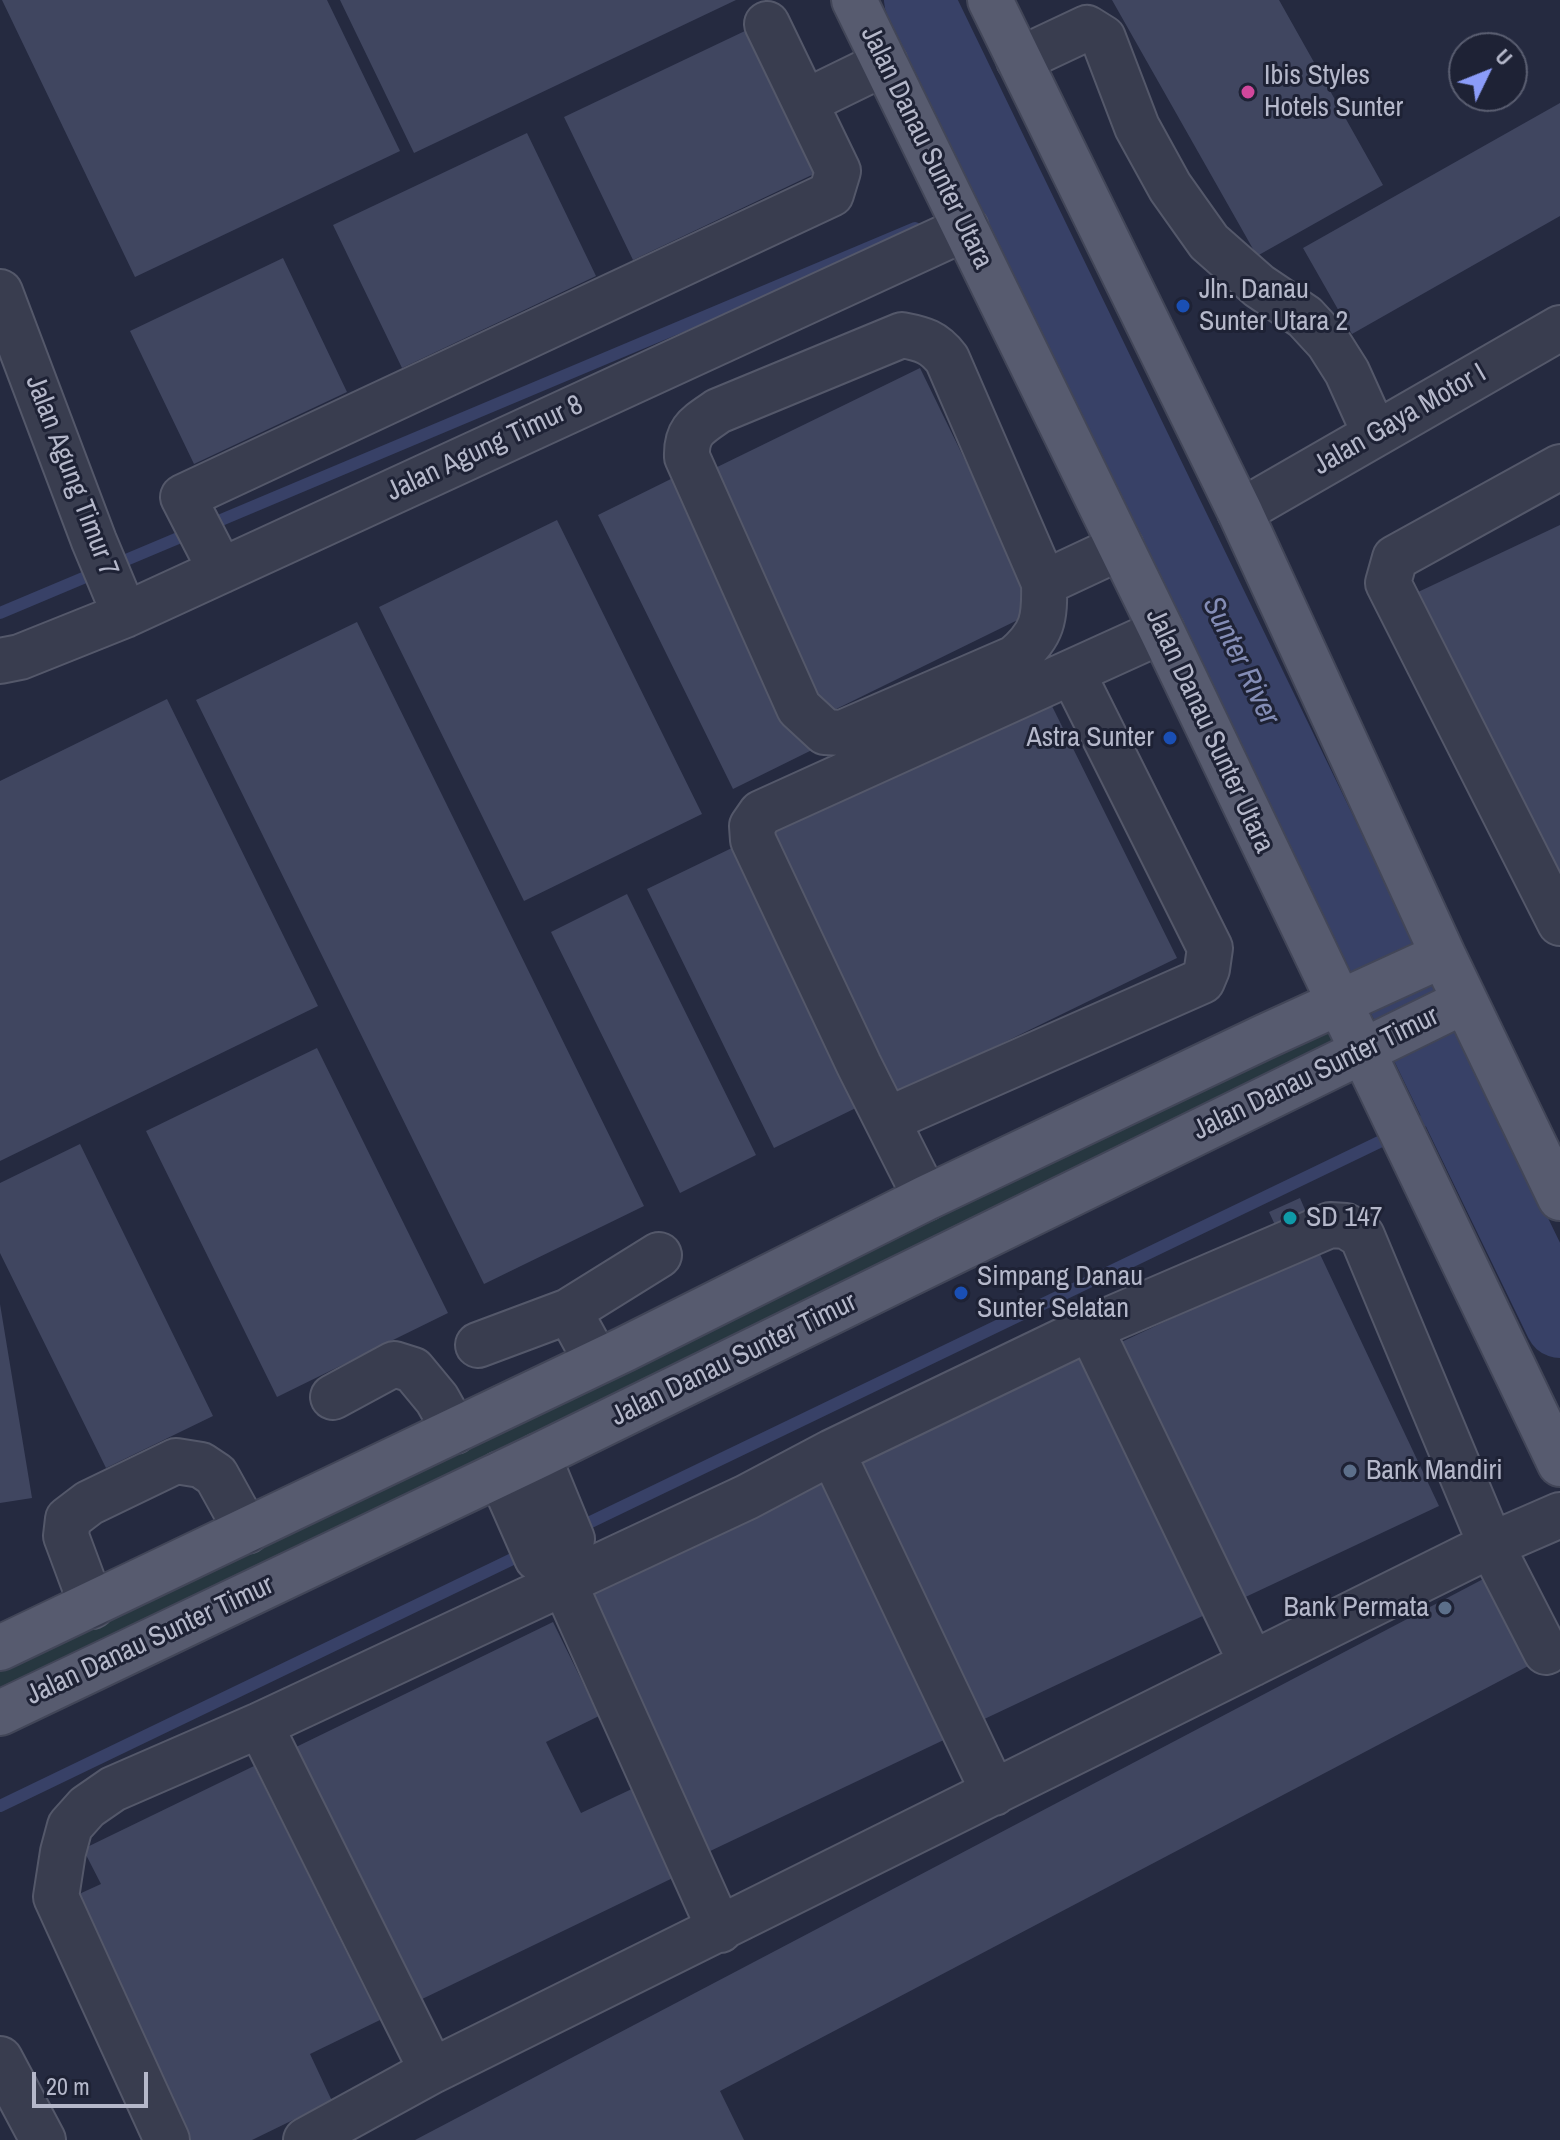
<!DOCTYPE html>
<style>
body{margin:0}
#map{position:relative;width:1560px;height:2140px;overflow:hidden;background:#252a40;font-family:"Archivo Narrow",sans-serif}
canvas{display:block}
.north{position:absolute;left:1448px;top:32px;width:80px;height:80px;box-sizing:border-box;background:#1e2235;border:2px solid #5a5e71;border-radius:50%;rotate:47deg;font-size:22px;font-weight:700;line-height:32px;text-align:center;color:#b5b8ca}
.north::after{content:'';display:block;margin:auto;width:28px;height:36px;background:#8b9cf9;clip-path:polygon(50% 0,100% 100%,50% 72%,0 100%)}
.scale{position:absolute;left:32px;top:2072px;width:116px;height:36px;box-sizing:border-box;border:4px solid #b5b8ca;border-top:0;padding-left:10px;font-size:24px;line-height:28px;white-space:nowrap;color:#b5b8ca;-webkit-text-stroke:6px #1e2235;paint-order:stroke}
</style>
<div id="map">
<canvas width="1560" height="2140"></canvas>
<div class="north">U</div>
<div class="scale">20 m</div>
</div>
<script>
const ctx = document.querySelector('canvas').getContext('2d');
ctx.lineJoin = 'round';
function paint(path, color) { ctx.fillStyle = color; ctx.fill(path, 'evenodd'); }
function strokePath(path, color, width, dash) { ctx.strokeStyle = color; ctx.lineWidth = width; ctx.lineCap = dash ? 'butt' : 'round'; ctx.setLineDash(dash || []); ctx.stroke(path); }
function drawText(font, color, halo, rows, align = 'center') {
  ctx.font = font + ' "Archivo Narrow",sans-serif'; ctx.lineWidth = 6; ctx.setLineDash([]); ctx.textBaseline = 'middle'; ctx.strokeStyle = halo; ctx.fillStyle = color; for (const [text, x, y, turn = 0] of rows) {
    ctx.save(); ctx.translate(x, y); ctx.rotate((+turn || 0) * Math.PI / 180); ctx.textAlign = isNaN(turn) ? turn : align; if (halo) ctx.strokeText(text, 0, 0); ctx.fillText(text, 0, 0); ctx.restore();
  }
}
paint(new Path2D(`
 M1338 1003 1361 1052 0 1713V1655Z`), '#273740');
strokePath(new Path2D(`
 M965 207 1012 187
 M0 613 915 228
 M576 1529 1456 1105
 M0 1806 527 1552`), '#384167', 12);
strokePath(new Path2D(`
 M919 0 1560 1323`), '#384167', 70);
paint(new Path2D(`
 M2 0H327L400 151 135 277Z
 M340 0H736L414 153Z
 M1112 0H1279L1383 185 1257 256Z
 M747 30 816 173 633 260 564 117Z
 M1560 103V216L1352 334 1303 248Z
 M527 133 596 276 402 368 333 225Z
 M283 258 347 392 194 464 130 331Z
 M920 368 1038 610 826 714 707 472Z
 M681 474 816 748 733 789 598 515Z
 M557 520 702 814 524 901 379 607Z
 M1560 525V898L1416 593Z
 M357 622 644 1206 484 1284 196 700Z
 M1048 698 1177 958 890 1098 762 837Z
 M167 699 318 1006 0 1161V781Z
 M736 846 864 1104 774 1148 647 889Z
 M627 894 756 1155 680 1193 551 932Z
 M317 1048 448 1313 277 1397 146 1131Z
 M80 1144 213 1416 106 1468 0 1253V1183Z
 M1300 1198 1311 1224 1281 1238 1269 1212Z
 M1318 1250 1439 1506 1237 1601 1115 1345Z
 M0 1304 32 1498 0 1503Z
 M1086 1356 1209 1613 978 1722 855 1465Z
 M826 1480 950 1737 706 1853 584 1596Z
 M1489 1576 1534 1663 720 2091 744 2140H415Z
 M553 1622 599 1716 546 1742 581 1813 636 1787 679 1875 418 2001 294 1748Z
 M254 1766 380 2020 310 2054 332 2101 252 2140H184L66 1900 101 1884 83 1849Z`), '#404660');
const minor = new Path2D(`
 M1019 60 1087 28 1103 38 1137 127 1170 187 1209 242 1259 286 1305 317 1328 342 1347 372 1375 434
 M805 102 885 63
 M0 292 94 541 125 615
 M902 335C923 339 934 342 947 359L1044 583C1045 619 1043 634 1015 658L842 733 825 732 799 708 687 457C686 430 698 425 718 411Z
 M1560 467 1395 558 1388 583 1560 923
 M1240 512 1560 328
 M221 571 183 497 831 194 838 171 767 24
 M1044 583 1121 547
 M0 661 20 657 125 615 966 228
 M887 1120 1202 981 1207 969 1210 948 1072 672
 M926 1198 859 1065 753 840 752 826 761 813 1162 631
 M569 1311 659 1255
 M1090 1328 1252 1664
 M478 1345 569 1311 597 1362
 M333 1397 394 1364 413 1370 437 1399 455 1431
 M832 1452 994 1793
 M538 1456 572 1539 561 1568 564 1583 720 1930
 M500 1474 537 1558 561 1568
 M92 1606 66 1536 68 1519 89 1503 176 1461 201 1465 216 1475 247 1531
 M260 1725 432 2071
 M0 2059 43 2140
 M167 2140 56 1897 63 1852 70 1826 87 1807 113 1789 260 1725 747 1497 832 1452 1090 1328 1330 1225 1346 1226 1362 1236 1491 1545 1546 1652
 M306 2140 432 2071 1491 1545 1560 1515`);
const major = new Path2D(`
 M854 0 1162 631 1560 1464
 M990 0 1240 512 1443 955 1560 1198
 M0 1648 625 1349 926 1198 1266 1036 1443 955
 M0 1713 538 1456 1465 1001`);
strokePath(minor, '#54586a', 48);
strokePath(major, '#424658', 48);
strokePath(minor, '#393d4f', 44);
strokePath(major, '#575b6f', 44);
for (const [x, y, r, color] of [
 [1248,92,8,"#d1479c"],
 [1183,306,8,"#1a4fb4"],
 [1170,738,8,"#1a4fb4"],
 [1290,1218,8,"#0f9aa8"],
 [961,1293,8,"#1a4fb4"],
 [1350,1471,8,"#5c6f8a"],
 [1445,1608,8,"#5c6f8a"]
]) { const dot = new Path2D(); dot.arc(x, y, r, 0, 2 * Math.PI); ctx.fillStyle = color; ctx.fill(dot); strokePath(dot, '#1e2235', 3); }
drawText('28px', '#b5b8ca', '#1e2235', [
 ["Ibis Styles",1264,76],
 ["Hotels Sunter",1264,108],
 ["Jln. Danau",1199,290],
 ["Sunter Utara 2",1199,322],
 ["Astra Sunter",1154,738,"right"],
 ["SD 147",1306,1218],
 ["Simpang Danau",977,1277],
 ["Sunter Selatan",977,1309],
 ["Bank Mandiri",1366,1471],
 ["Bank Permata",1429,1608,"right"]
], 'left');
drawText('28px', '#b5b8ca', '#1e2235', [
 ["Jalan Danau Sunter Utara",926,148,64],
 ["Jalan Gaya Motor I",1400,420,-30],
 ["Jalan Agung Timur 8",485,449,-25],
 ["Jalan Agung Timur 7",71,476,69],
 ["Jalan Danau Sunter Utara",1209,731,65],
 ["Jalan Danau Sunter Timur",1316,1074,-26],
 ["Jalan Danau Sunter Timur",734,1360,-26],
 ["Jalan Danau Sunter Timur",150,1641,-25]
]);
drawText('italic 30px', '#848db6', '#1e2235', [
 ["Sunter River",1240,661,64]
]);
</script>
